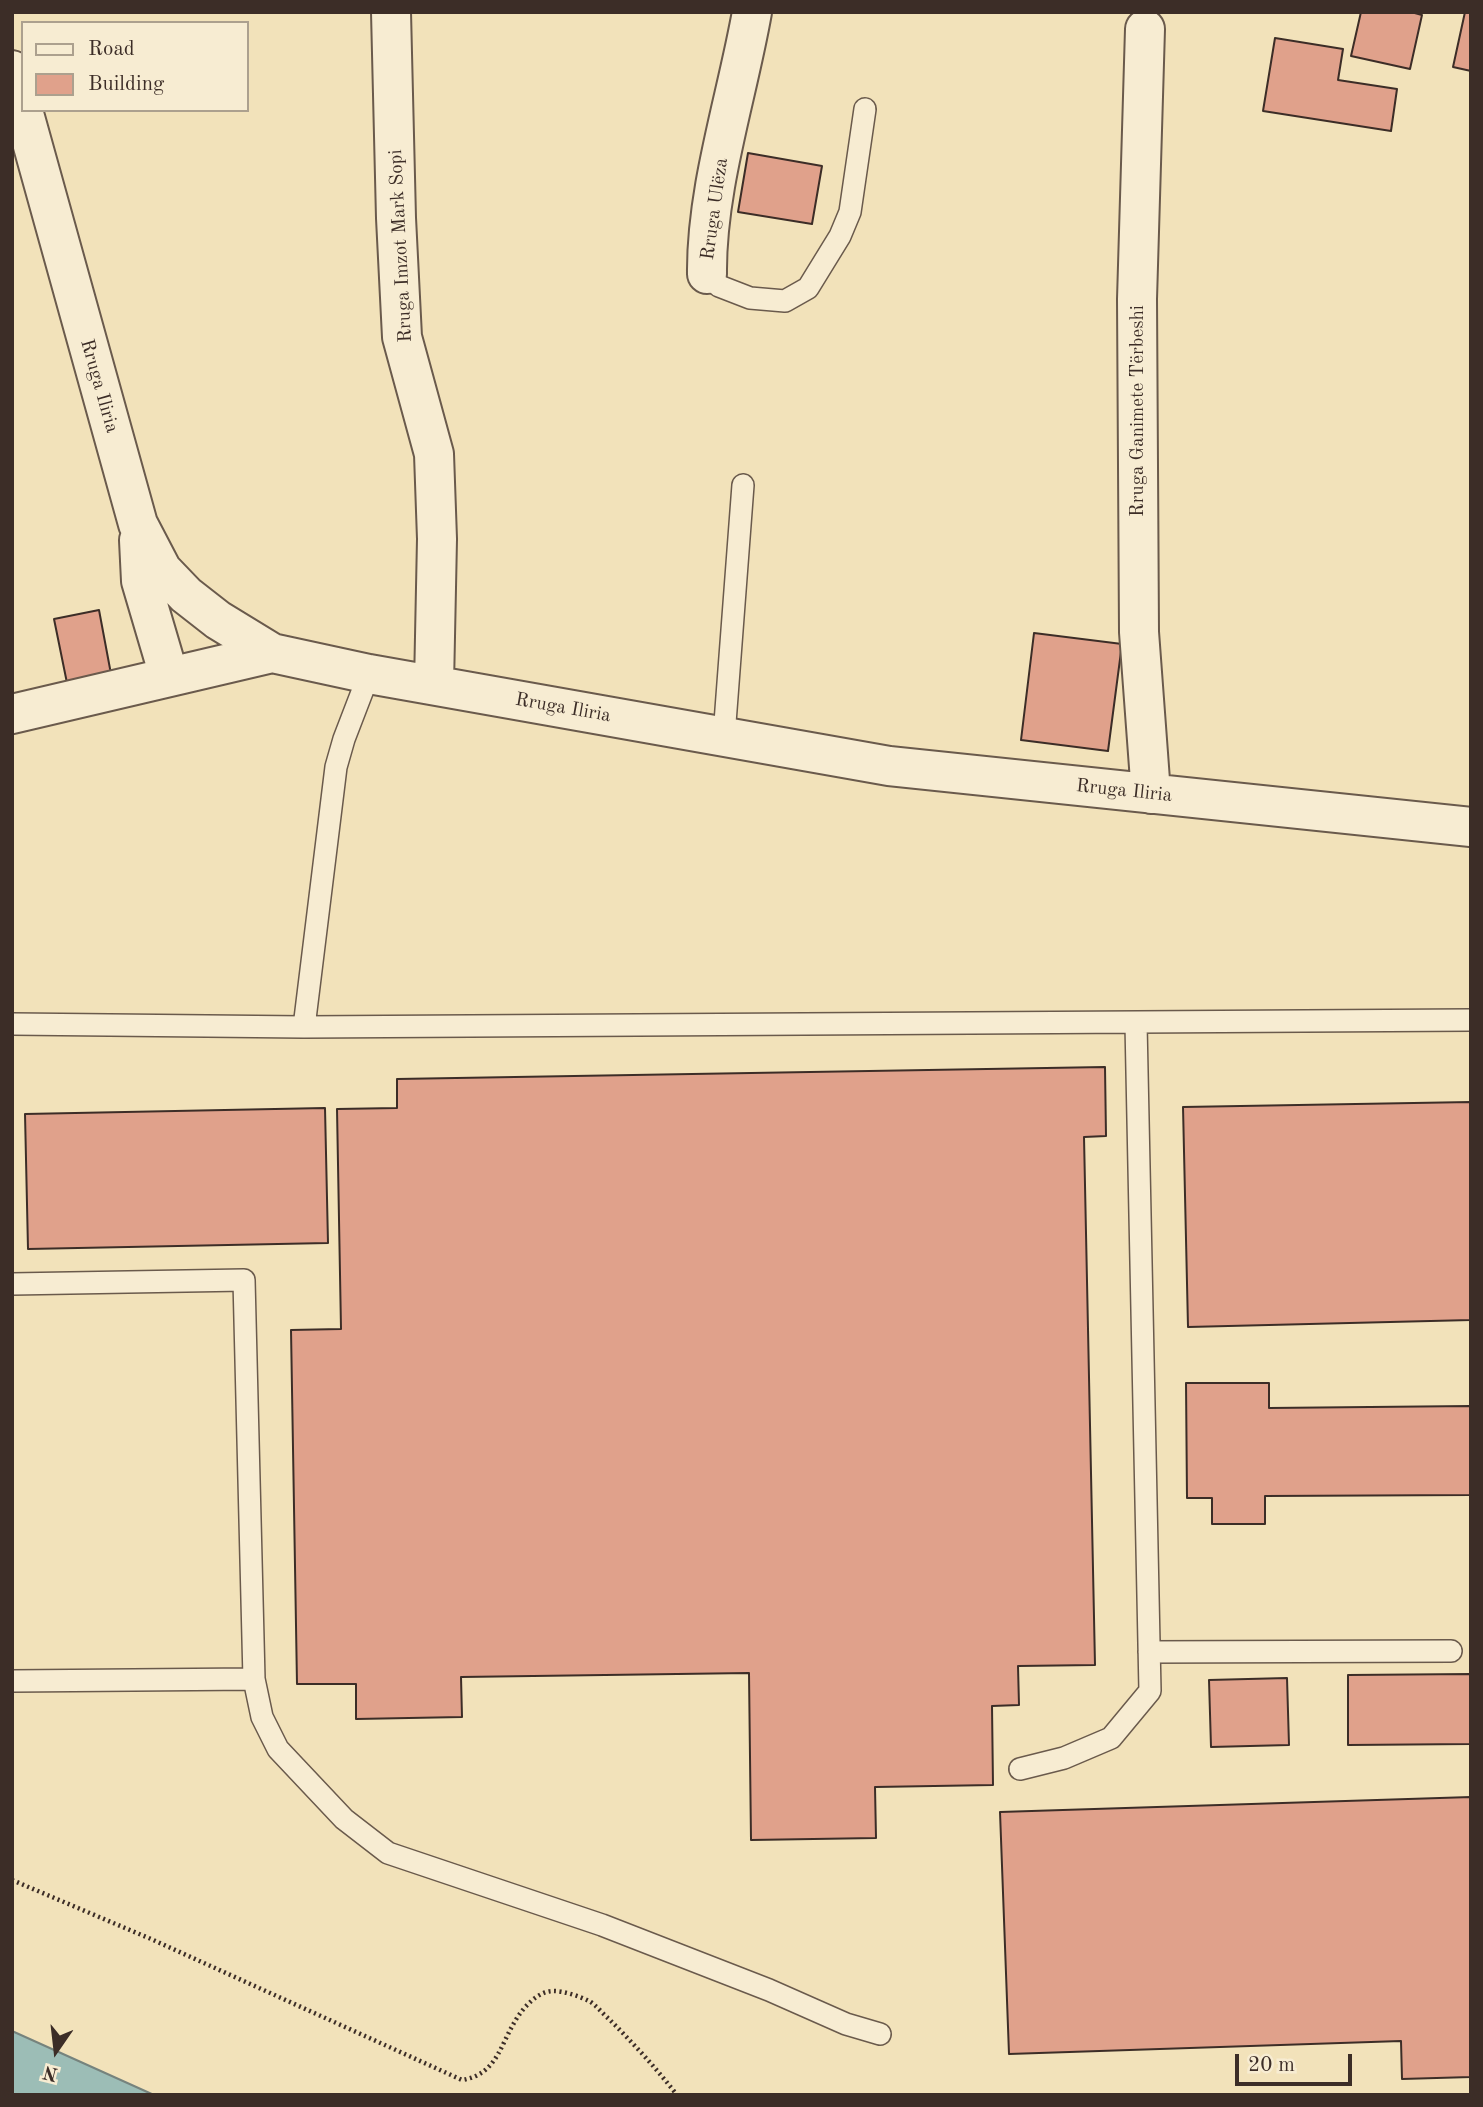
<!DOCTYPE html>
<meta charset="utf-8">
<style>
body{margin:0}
#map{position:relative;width:1483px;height:2107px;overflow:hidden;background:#f2e2ba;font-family:"Old Standard TT",serif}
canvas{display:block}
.frame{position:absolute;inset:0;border:14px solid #3c2d27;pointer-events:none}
.legend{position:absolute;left:21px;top:21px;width:228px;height:91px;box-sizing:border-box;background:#f7ecd2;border:2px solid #aca08e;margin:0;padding:9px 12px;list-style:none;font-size:21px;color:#3c2d27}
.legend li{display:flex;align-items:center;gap:14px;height:35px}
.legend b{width:35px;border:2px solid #aca08e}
.north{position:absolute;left:21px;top:2016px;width:70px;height:70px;-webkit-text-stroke:5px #f7ecd2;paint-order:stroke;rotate:194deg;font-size:19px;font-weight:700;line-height:28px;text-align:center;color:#3c2d27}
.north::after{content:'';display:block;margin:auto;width:24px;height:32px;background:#3c2d27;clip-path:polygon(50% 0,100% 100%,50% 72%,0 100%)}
.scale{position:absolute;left:1235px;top:2054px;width:117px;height:32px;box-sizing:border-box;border:4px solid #3c2d27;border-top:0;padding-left:9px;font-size:21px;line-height:24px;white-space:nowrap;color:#3c2d27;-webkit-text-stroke:5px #f7ecd2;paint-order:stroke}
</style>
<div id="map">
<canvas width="1483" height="2107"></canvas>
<div class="frame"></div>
<ul class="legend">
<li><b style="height:9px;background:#f7ecd2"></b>Road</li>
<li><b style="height:19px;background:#e0a18b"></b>Building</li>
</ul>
<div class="north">N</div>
<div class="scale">20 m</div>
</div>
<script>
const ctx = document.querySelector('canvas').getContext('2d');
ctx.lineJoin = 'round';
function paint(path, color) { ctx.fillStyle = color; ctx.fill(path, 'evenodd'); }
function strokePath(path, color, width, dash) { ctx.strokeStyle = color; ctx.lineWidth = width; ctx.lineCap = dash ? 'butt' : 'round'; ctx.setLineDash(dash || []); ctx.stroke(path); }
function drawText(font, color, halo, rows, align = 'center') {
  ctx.font = font + ' "Old Standard TT",serif'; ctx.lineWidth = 5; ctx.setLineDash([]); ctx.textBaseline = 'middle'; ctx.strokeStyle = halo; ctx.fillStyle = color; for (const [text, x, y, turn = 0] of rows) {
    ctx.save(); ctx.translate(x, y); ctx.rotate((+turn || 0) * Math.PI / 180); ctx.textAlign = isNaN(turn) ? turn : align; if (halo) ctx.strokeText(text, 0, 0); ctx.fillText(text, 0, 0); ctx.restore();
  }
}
const water = new Path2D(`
 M12 2031 154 2095H12Z`);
paint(water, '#9cbdb6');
strokePath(water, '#76837d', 2);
const building = new Path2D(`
 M1361 12H1411L1422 15 1410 69 1351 56Z
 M1465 12H1471V71L1453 67Z
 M1275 38 1343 49 1338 80 1397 89 1391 131 1263 111Z
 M748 153 822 166 812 224 738 212Z
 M99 610 111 674 67 683 54 619Z
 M1034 633 1122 644 1108 751 1021 740Z
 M1105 1067 1106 1136 1084 1137 1095 1665 1018 1666 1019 1705 992 1706 993 1785 875 1787 876 1838 751 1840 749 1673 461 1677 462 1717 356 1719V1684H297L291 1330 341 1329 337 1109 397 1108V1079Z
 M1471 1102V1320L1188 1327 1183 1107Z
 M325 1108 328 1243 28 1249 25 1114Z
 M1186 1383H1269V1408L1471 1406V1495L1265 1496V1524H1212V1498H1187Z
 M1471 1674V1744L1348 1745V1675Z
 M1287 1678 1289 1745 1211 1747 1209 1680Z
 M1471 1797V2077L1402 2079 1401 2041 1009 2054 1000 1812Z`);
paint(building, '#e0a18b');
strokePath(building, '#3c2d27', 2);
const service = new Path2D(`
 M707 274 719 286 750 298 785 301 808 288 840 236 850 212 865 109
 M724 736 743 485
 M12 1024 304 1027 1471 1020
 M304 1027 336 767 344 739 369 674
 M12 1284 244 1280 254 1679
 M1149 1652 1451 1651
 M12 1681 254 1679 262 1717 278 1749 344 1819 388 1853 602 1925 769 1990 846 2024 880 2034
 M1020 1769 1064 1758 1111 1738 1150 1691 1136 1024`);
const minor = new Path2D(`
 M391 12 396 218 402 337 434 454 437 539 434 685
 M1145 29 1137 299 1139 632 1151 794
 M12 70 23 109
 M23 110 138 524 162 570 186 595 218 620 272 653 369 674 889 766 1471 827
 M707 274C706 188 737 97 752 12
 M139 540 141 581 169 676
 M12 714 272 653`);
strokePath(service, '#6a5a4c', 24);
strokePath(minor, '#6a5a4c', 42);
strokePath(new Path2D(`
 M12 1880 151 1939 462 2080C499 2074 500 2042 519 2015 526 2005 539 1991 553 1991 564 1991 579 1996 589 2001 596 2005 602 2013 609 2019 633 2043 656 2068 677 2095`), '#3c2d27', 4.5, [2, 3.5]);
strokePath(service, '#f7ecd2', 21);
strokePath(minor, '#f7ecd2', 38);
drawText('19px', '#3c2d27', '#f7ecd2', [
 ["Rruga Ulëza",715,209,-82],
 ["Rruga Imzot Mark Sopi",401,246,-93],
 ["Rruga Iliria",99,386,74],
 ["Rruga Ganimete Tërbeshi",1138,411,-90],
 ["Rruga Iliria",563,708,10],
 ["Rruga Iliria",1124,791,6]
]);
</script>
